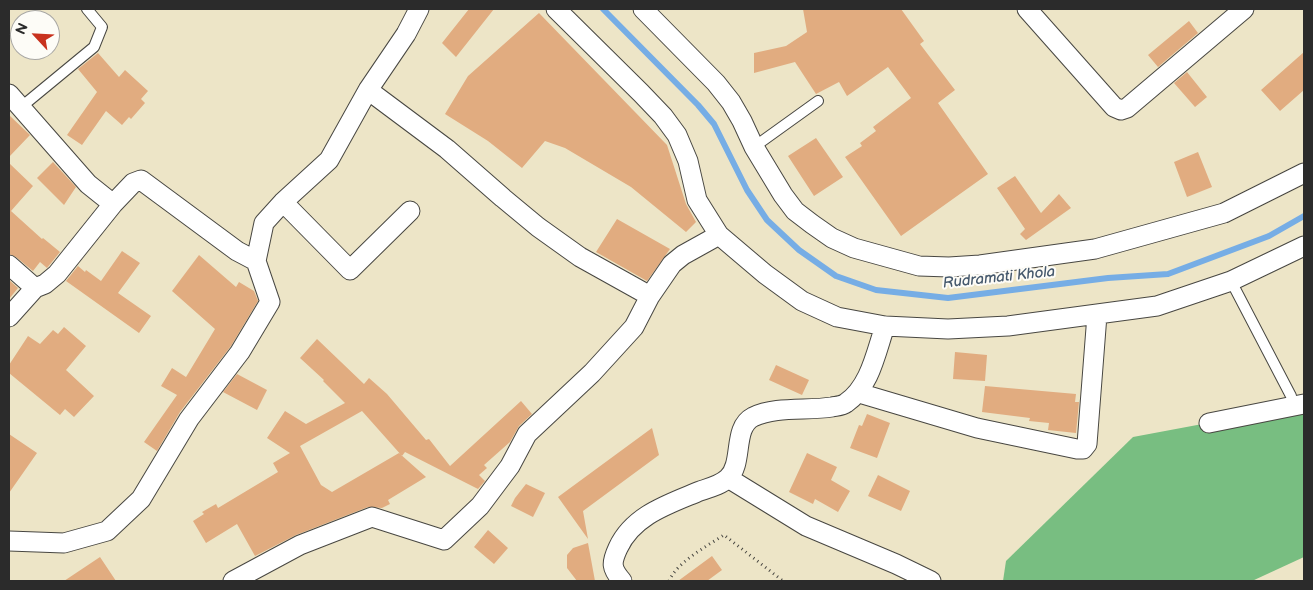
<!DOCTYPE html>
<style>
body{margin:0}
#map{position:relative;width:1313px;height:590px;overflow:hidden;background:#ede5c7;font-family:"Balsamiq Sans",sans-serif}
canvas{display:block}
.frame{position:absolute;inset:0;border:10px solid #2b2b2b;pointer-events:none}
.north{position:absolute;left:10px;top:10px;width:50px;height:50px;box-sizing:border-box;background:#fdfcf7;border:1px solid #a9a8a5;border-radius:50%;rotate:295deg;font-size:14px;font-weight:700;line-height:20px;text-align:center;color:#2b2b2b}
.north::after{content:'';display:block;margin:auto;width:18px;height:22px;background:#c8321e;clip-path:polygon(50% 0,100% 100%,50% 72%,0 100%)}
</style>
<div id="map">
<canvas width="1313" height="590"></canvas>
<div class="frame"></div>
<div class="north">N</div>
</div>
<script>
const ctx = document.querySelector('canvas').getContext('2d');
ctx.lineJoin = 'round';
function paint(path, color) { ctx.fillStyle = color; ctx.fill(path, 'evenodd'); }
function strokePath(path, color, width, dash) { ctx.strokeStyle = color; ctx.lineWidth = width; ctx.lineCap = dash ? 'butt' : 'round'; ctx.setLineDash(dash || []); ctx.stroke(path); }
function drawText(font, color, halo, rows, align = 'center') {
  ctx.font = font + ' "Balsamiq Sans",sans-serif'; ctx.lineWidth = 4; ctx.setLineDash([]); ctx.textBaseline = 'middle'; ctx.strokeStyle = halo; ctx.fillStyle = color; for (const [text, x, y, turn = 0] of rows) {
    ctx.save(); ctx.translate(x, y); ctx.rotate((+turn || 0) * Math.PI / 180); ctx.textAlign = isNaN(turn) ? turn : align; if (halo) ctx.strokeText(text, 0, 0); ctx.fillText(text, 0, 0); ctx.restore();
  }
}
paint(new Path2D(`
 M1304 405V557L1252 581H1003L1006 561 1133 437Z`), '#78be81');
strokePath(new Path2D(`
 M603 9 698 105 714 124 747 190 767 220 799 250 836 276 876 290 948 298 1108 278 1168 274 1269 236 1304 216`), '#76ade5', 6);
paint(new Path2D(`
 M469 9H494L456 57 442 43Z
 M803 9H901L924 41 920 44 955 90 938 103 988 174 901 236 845 157 862 146 860 143 876 131 873 127 911 98 888 67 847 96 839 82 816 94 795 62 754 73V53L786 46 807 32Z
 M539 13 667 145 686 204 696 222 686 232 631 187 565 148 545 141 522 168 488 141 445 114 468 76Z
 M1189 21 1198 33 1158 67 1148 55Z
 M1304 52V90L1280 111 1261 90Z
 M98 53 119 77 125 70 148 91 141 99 145 103 131 119 129 117 122 125 106 111 82 145 67 135 97 92 78 69Z
 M1187 72 1207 97 1195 107 1174 83Z
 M9 115 30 135 9 157Z
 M816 138 843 177 814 196 788 156Z
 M1198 152 1212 187 1187 197 1174 162Z
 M53 162 76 187 64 205 37 178Z
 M9 163 33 186 11 211 42 239 43 238 60 252 47 268 40 262 33 271 16 257 9 254Z
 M1015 176 1041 213 1059 194 1071 208 1026 240 1020 234 1025 229 997 188Z
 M617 219 670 249 647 281 596 252Z
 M122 251 140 263 118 293 151 316 139 333 66 281 78 266 85 272 86 270 101 281Z
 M199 255 236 287 239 282 254 291 258 301 231 346 180 412 157 451 144 442 177 395 161 386 172 368 186 377 215 329 172 291Z
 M9 280 18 288 9 299Z
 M64 327 86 346 66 370 94 396 74 417 65 409 60 415 9 373V365L28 336 40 344 53 330 58 334Z
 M317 339 364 384 369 378 387 394 426 440 429 439 450 466 521 401 532 414 519 426 510 442 484 465 487 468 479 475 485 481 478 489 405 452 402 456 362 411 300 446 321 485 332 492 399 453 426 477 388 500 390 504 382 508 368 507 296 535 255 556 237 524 206 543 193 521 204 514 202 512 216 504 218 508 278 472 273 463 290 453 267 438 285 411 306 424 345 403 323 381 324 380 300 358Z
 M955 352 987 355 985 381 953 379Z
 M776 365 809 380 802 395 769 380Z
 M237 374 267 390 257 410 223 392Z
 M985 386 1076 394 1075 402H1079L1076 433 1048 430 1049 423 1029 421 1030 418 982 412Z
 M867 414 890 423 877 458 850 448 859 425 862 426Z
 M652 428 659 455 583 511 588 539 558 497Z
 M9 434 37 453 9 493Z
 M807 453 837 467 831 480 850 491 838 512 815 499 813 504 789 492Z
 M878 475 910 491 901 511 868 496Z
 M526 484 545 493 533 517 511 506 515 498Z
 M488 530 508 548 494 564 474 547Z
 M588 543 595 581H577L567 568V555L573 548Z
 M712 556 722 570 707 581H678Z
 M100 557 116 581H64Z`), '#e1ac80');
const lane = new Path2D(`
 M20 108 94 47 102 27 87 9
 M754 147 818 101
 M1231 281 1291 396`);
const street = new Path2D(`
 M556 9 641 93 663 116 677 135 688 161 697 200 719 235 765 274 802 301 837 317 885 326 948 329 1008 326 1157 306 1231 281 1304 246
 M643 9 716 83 731 102 742 121 754 147 783 195 795 211 812 224 832 238 854 248 919 266 949 267 980 265 1095 249 1224 213 1304 173
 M1027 9 1114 107 1121 110 1127 108 1244 9
 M368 90 447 149 503 198 538 227 580 257 650 296
 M9 94 88 184 113 204
 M283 202 350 270 410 211
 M9 265 35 288
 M9 317 35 288 45 284 57 274 113 204 133 183 141 180 237 251 256 261
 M859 393 977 428 1077 449H1083L1087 444 1097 315
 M1209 423 1304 404
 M728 478 806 526 896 564 931 581
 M9 541 64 543 107 531 141 499 189 419 240 352 270 302 256 261 264 223 283 202 329 160 368 90 406 34 419 9
 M233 581 300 545 372 517 444 540 480 506 510 466 527 434 592 373 634 327 650 296 672 264 683 255 719 235
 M622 581C611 568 611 563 618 548 633 515 669 504 700 491 709 488 721 485 728 478 744 463 732 428 753 417 776 406 807 411 832 407 837 406 842 406 846 403 870 387 876 352 885 326`);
strokePath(lane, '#484742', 12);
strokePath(street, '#484742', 21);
strokePath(new Path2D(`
 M669 581C677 562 707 546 724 535L783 581`), '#484742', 3, [1, 4]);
strokePath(lane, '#fff', 10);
strokePath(street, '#fff', 19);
drawText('italic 15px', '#45586c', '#fdfcf7', [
 ["Rudramati Khola",999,278,-6]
]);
</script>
